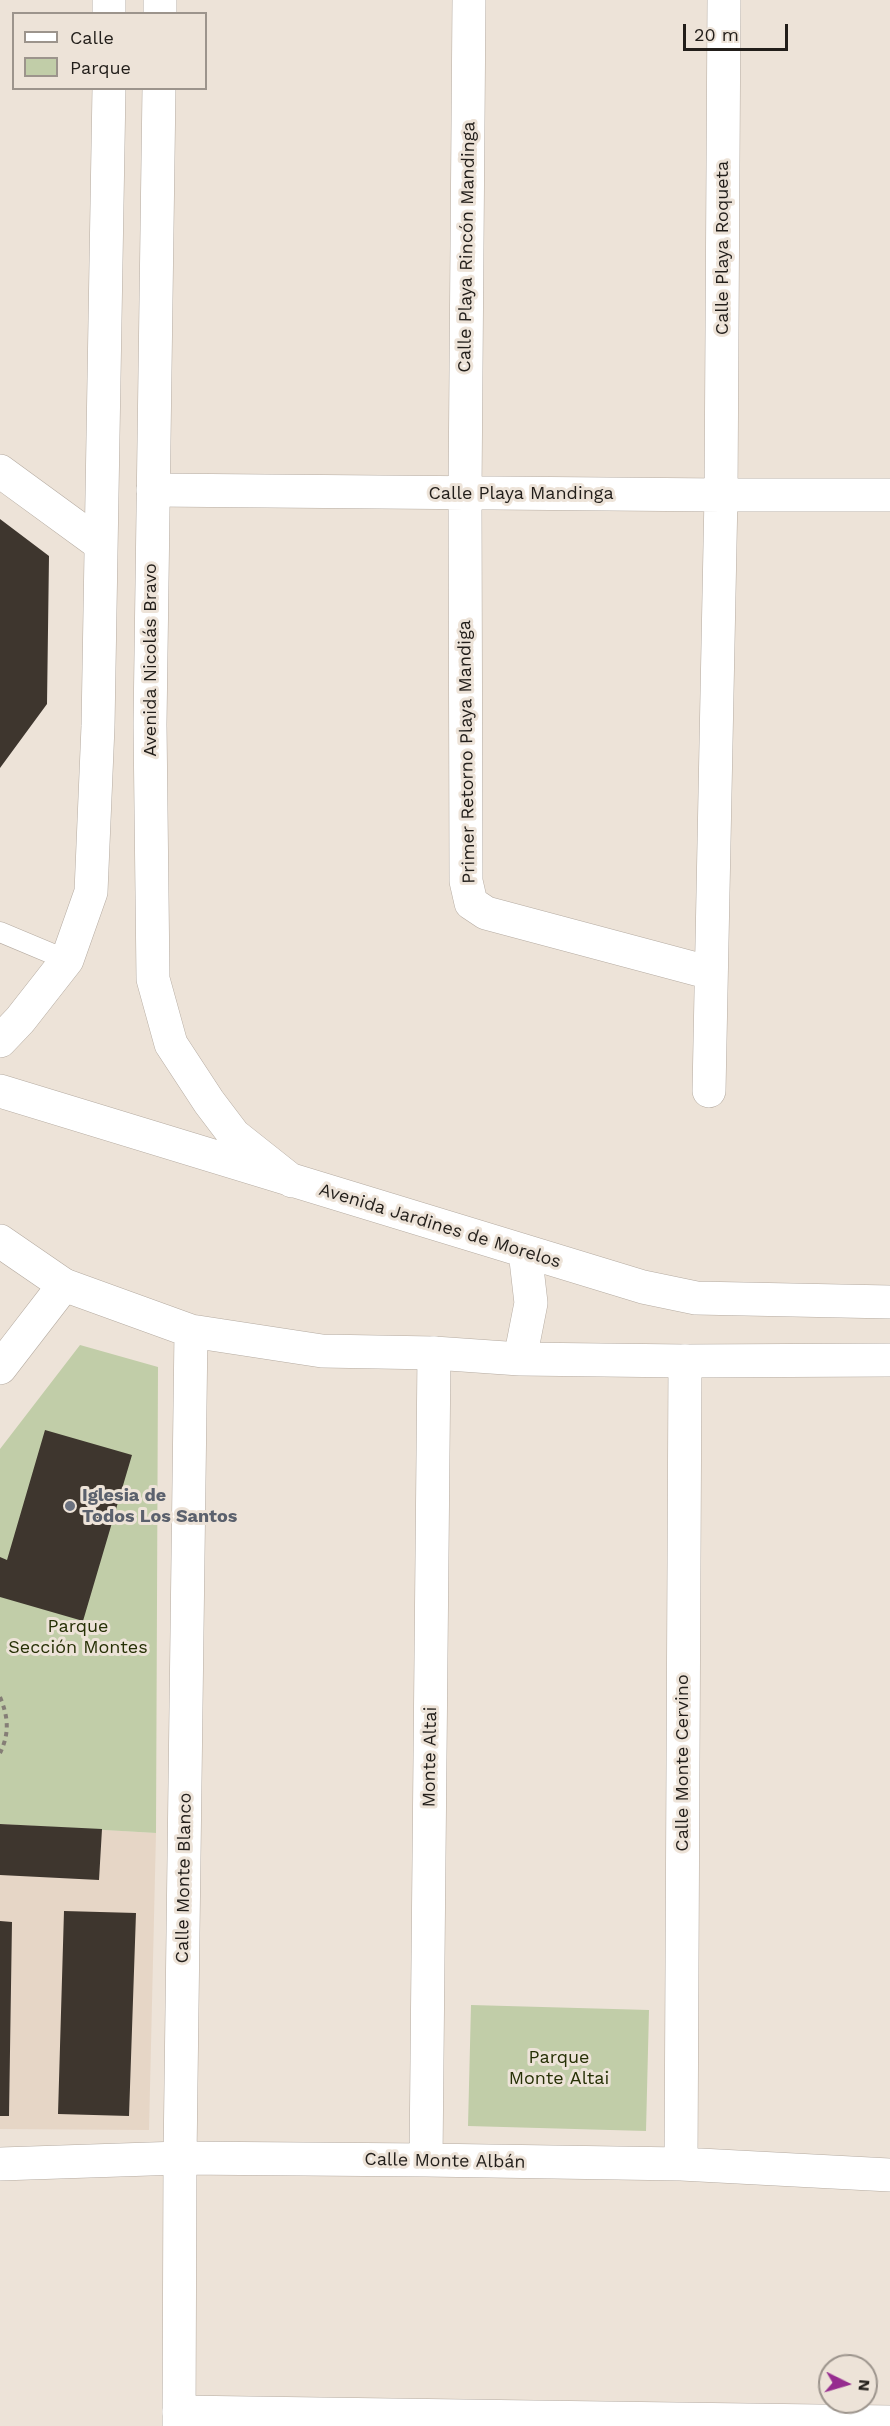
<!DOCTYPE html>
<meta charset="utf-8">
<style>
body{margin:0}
#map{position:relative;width:890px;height:2426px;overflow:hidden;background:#ede3d8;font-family:"Work Sans",sans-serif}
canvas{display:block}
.legend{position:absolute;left:12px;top:12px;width:195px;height:78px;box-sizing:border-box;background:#ede3d8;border:2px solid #9c948c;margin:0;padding:8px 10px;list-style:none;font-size:18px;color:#221e1a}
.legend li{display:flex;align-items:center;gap:12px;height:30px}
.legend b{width:30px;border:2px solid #9c948c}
.north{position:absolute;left:818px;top:2354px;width:60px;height:60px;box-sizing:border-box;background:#ede3d8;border:2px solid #9c948c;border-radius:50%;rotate:95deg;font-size:16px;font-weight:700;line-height:24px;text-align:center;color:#221e1a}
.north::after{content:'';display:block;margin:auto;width:21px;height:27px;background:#962c8f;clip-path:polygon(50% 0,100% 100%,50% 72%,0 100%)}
.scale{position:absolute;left:683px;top:24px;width:105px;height:27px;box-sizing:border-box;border:3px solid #221e1a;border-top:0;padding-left:8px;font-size:18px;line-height:21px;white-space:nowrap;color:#221e1a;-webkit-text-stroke:4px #ede3d8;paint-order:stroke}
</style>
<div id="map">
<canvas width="890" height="2426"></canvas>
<ul class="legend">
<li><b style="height:8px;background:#fff"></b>Calle</li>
<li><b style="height:16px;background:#c1cda8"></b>Parque</li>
</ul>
<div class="north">N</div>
<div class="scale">20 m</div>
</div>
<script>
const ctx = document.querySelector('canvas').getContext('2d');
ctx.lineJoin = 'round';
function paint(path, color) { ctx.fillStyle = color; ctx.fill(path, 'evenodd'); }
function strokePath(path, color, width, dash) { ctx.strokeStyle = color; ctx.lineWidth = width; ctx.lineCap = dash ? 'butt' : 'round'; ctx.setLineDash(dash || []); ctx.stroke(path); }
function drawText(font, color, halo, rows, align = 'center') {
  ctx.font = font + ' "Work Sans",sans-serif'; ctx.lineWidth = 6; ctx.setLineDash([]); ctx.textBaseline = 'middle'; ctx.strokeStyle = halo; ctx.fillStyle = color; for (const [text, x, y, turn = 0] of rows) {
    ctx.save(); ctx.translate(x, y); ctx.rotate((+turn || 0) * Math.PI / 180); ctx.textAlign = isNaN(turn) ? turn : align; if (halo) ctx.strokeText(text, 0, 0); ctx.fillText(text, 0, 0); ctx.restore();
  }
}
paint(new Path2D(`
 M0 1824 156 1833 149 2130 0 2129Z`), '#e6d6c6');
paint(new Path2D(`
 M80 1345 158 1367 156 1833 0 1824V1449Z
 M471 2005 649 2010 646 2131 468 2126Z`), '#c1cda8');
paint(new Path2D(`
 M0 519 49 556 47 704 0 768Z
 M45 1430 132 1455 83 1621 0 1597V1557L7 1560Z
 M0 1824 102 1829 99 1880 0 1875Z
 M64 1911 136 1913 129 2116 58 2114Z
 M0 1921 12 1922 9 2116H0Z`), '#3e362e');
const lane = new Path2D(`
 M0 932 67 960`);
const street = new Path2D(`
 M469 0 465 493 466 881 471 903 486 913 711 973
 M0 471 100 544
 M153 490 721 495H890
 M709 1091 721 495 724 0
 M0 1368 64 1285
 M426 2160 434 1353
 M0 2164 180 2158 426 2160 681 2164 890 2175
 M681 2164 685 1361
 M179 2412 890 2422`);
const secondary = new Path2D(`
 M109 0V14
 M160 14V0
 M159 88 150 724 153 979 171 1044 209 1102 234 1135 292 1181
 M0 1041 20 1020 67 960 91 892 98 726 109 88
 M0 1091 643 1287 696 1298 890 1302
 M0 1241 64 1285 191 1331 322 1351 434 1353 520 1359 685 1361 890 1360
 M520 1359 531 1303 525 1251
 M179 2426 180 2158 191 1331`);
strokePath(lane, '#b5aba1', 21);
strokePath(street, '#b5aba1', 34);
strokePath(secondary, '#b5aba1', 34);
strokePath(new Path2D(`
 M0 1697C8 1716 10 1733 0 1753`), '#857e76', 4, [4.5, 4.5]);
strokePath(lane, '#fff', 20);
strokePath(street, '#fff', 33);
strokePath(secondary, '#fff', 33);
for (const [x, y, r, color] of [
 [70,1506,6,"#6b7280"]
]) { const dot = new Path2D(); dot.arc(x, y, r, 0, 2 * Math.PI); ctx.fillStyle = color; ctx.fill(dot); strokePath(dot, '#ede3d8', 2); }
drawText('18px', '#221e1a', '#ede3d8', [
 ["Calle Playa Rincón Mandinga",467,247,-89],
 ["Calle Playa Roqueta",723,248,-90],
 ["Calle Playa Mandinga",521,494],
 ["Avenida Nicolás Bravo",151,660,-90],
 ["Primer Retorno Playa Mandiga",467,752,-91],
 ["Avenida Jardines de Morelos",440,1226,17],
 ["Monte Altai",430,1757,-89],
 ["Calle Monte Cervino",683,1763,-90],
 ["Calle Monte Blanco",184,1878,-89],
 ["Calle Monte Albán",445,2161,1]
]);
drawText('bold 18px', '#5b616d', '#ede3d8', [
 ["Iglesia de",82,1496],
 ["Todos Los Santos",82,1517]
], 'left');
drawText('18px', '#263005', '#ede3d8', [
 ["Parque",78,1627],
 ["Sección Montes",78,1648],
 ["Parque",559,2058],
 ["Monte Altai",559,2079]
]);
</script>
